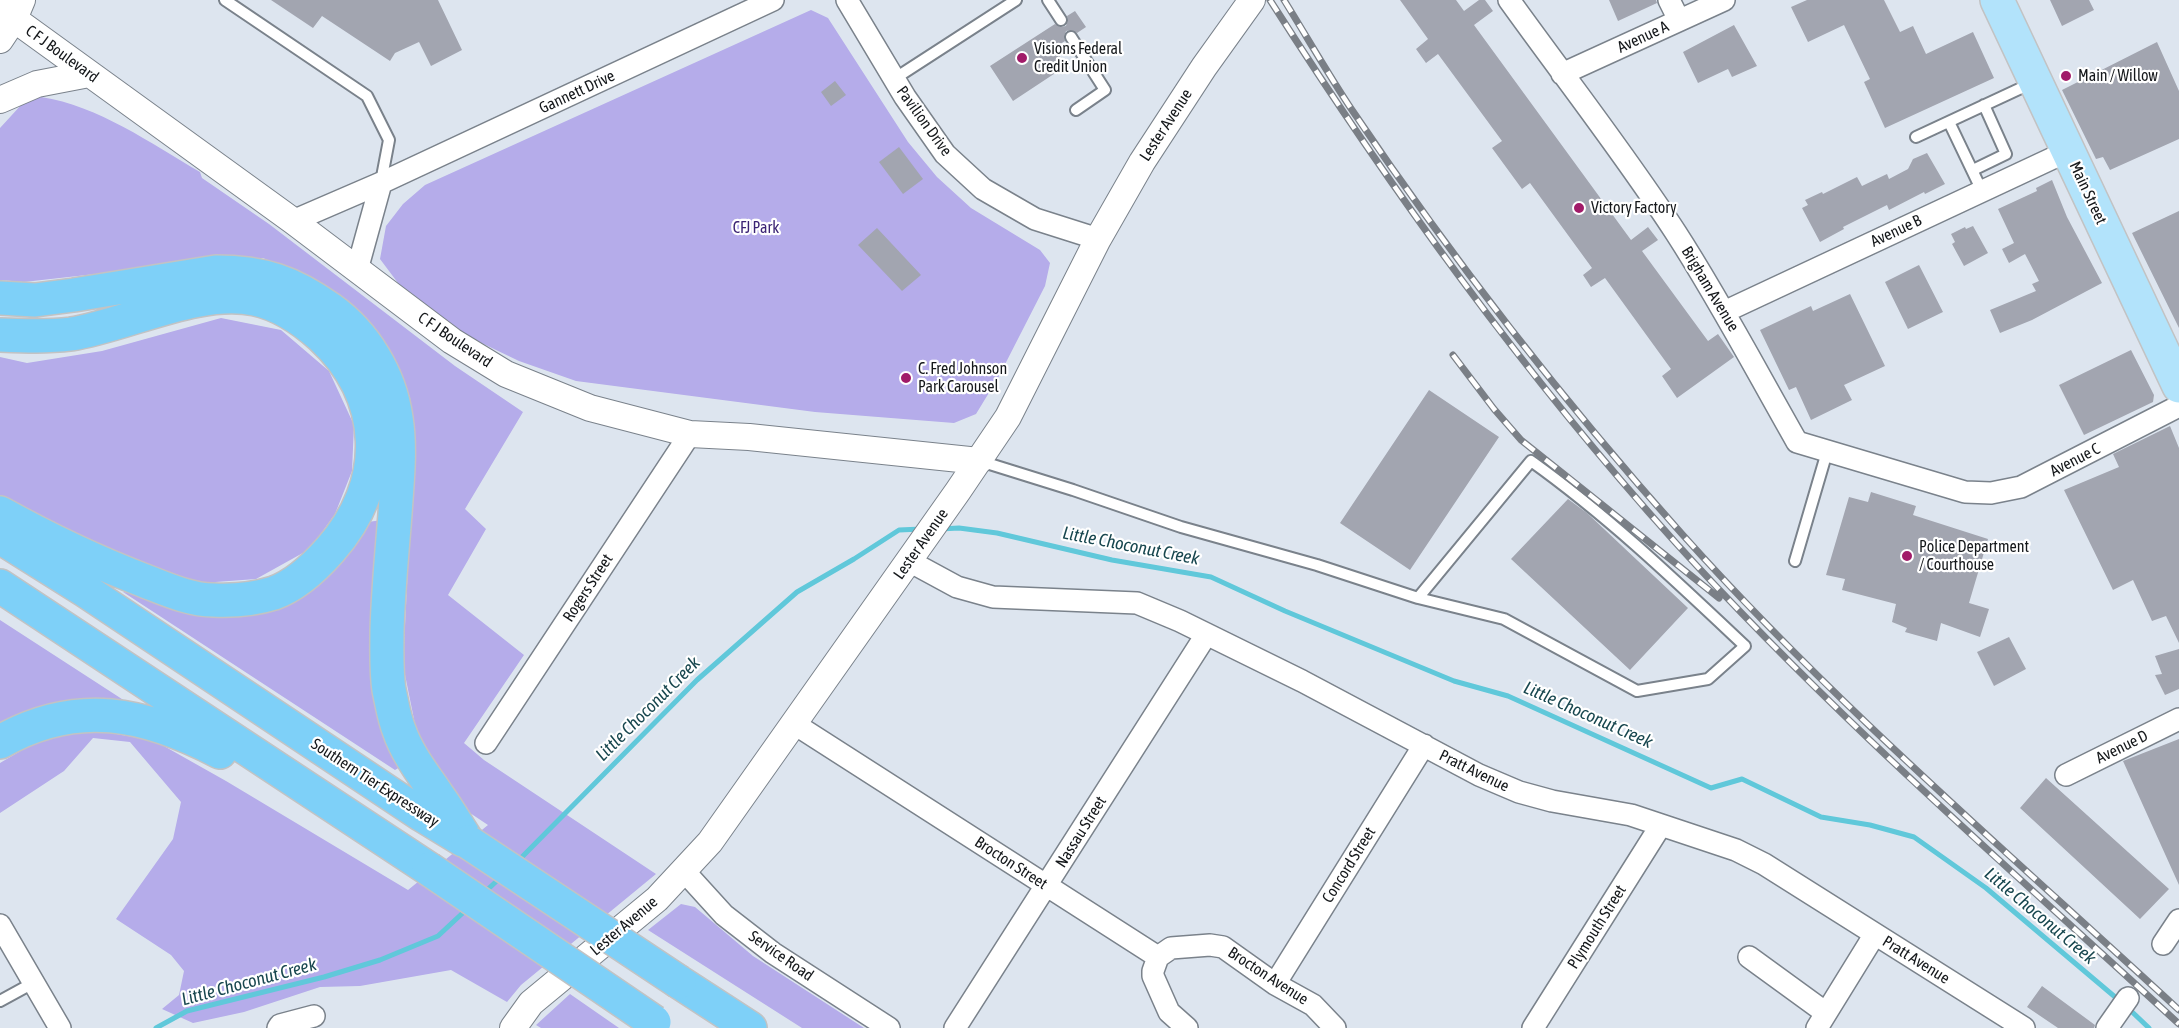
<!DOCTYPE html>
<style>
body{margin:0}
canvas{display:block;background:#dde5ef}
</style>
<canvas width="2179" height="1028"></canvas>
<script>
const ctx = document.querySelector('canvas').getContext('2d');
ctx.lineJoin = 'round';
function paint(path, color) { ctx.fillStyle = color; ctx.fill(path, 'evenodd'); }
function strokePath(path, color, width, dash) { ctx.strokeStyle = color; ctx.lineWidth = width; ctx.lineCap = dash ? 'butt' : 'round'; ctx.setLineDash(dash || []); ctx.stroke(path); }
function drawText(font, color, halo, rows, align = 'center') {
  ctx.font = font + ' "Asap Condensed",sans-serif'; ctx.lineWidth = 4.5; ctx.setLineDash([]); ctx.textBaseline = 'middle'; ctx.strokeStyle = halo; ctx.fillStyle = color; for (const [text, x, y, turn = 0] of rows) {
    ctx.save(); ctx.translate(x, y); ctx.rotate((+turn || 0) * Math.PI / 180); ctx.textAlign = isNaN(turn) ? turn : align; if (halo) ctx.strokeText(text, 0, 0); ctx.fillText(text, 0, 0); ctx.restore();
  }
}
paint(new Path2D(`
 M811 10 828 18 908 142 937 177 971 208 1040 250 1050 263 1045 286 998 378 976 414 954 423 815 412 576 381 519 361 469 337 401 287 380 259 386 226 403 204 425 185Z
 M41 97C99 106 150 143 200 172L202 178 269 224 455 366 523 412 465 509 486 529 448 595 524 655 464 743 484 760 656 874 521 985 507 1002 451 970 360 986 320 987 244 1012 193 1023 162 1009 179 995 184 971 171 955 116 919 173 839 181 802 130 742 93 738 64 771 0 813V763L46 736 100 731 155 741 226 781 408 890 488 825 470 813 447 784 417 734 403 665 414 447 410 397 375 330 318 282 263 258 212 261 24 282 0 280V128L22 104Z
 M221 318 281 330 329 371 354 425 352 471 335 514 310 549 256 579 202 583 135 561 24 512 0 497V357L27 363 102 351Z
 M382 520 372 689 382 727 400 767 395 770 123 592 133 593 328 575 357 544 368 522Z
 M0 620 125 701 123 707 0 730Z
 M681 904 695 907 753 956 864 1028H802L648 930Z
 M570 994 619 1028H541L536 1025Z`), '#b5acea');
strokePath(new Path2D(`
 M940 529 959 528 997 533 1112 560 1211 577 1285 611 1454 681 1508 696 1711 788 1742 779 1821 817 1870 825 1914 837 1986 888 2121 1002
 M518 861 697 680 797 592 854 559 899 530 922 529
 M485 892 502 876
 M2128 1008 2149 1028
 M156 1028 187 1011 324 977 380 960 438 936 467 909`), '#60c8da', 5);
paint(new Path2D(`
 M271 0H438L462 50 431 66 419 42 395 53 390 61 322 16 313 28Z
 M1400 0H1456L1464 11 1479 0H1485L1493 11 1474 25 1631 240 1648 227 1658 240 1642 251 1708 341 1718 334 1734 357 1677 398 1662 376 1671 369 1605 278 1591 287 1583 275 1592 268 1530 183 1522 189 1492 148 1502 141 1438 54 1426 63 1416 49 1428 39Z
 M1609 0H1656L1657 3 1618 21Z
 M1807 0H1884L1900 32 1913 26 1926 54 1973 32 1994 78 1885 128 1864 82 1870 79 1844 25 1808 42 1791 7Z
 M2050 0H2089L2094 10 2062 26Z
 M1075 11 1086 27 1077 33 1071 30 1066 31 1064 37 1065 41 1054 48 1066 66 1013 101 990 66 1055 24 1061 27 1066 26 1068 20 1067 16Z
 M1734 25 1757 66 1732 77 1728 69 1698 83 1683 52Z
 M2157 42 2179 91V139L2110 170 2103 157 2096 159 2062 90Z
 M835 81 846 95 831 106 821 92Z
 M899 147 923 179 903 194 879 162Z
 M1927 153 1945 184 1925 194 1924 192 1889 210 1887 205 1843 227 1844 229 1820 242 1802 208 1808 205 1805 200 1822 192 1823 194 1857 177 1862 186 1887 174 1889 179 1908 169 1913 159Z
 M2052 180 2067 217 2102 283 2032 320 2000 333 1990 310 2036 291 2032 284 2039 281 2025 254 2009 263 2002 249 2014 243 1998 209 2037 191 2036 188Z
 M2179 211V328L2132 233Z
 M1973 226 1988 253 1964 266 1952 244 1955 242 1951 234 1965 227 1966 229Z
 M877 228 921 275 902 291 858 245Z
 M1919 265 1943 312 1908 329 1885 282Z
 M1850 294 1885 366 1844 385 1852 400 1811 420 1796 387 1789 390 1760 330 1811 306 1813 311Z
 M2131 350 2154 395 2153 402 2084 435 2059 385Z
 M1429 390 1499 437 1410 570 1340 523Z
 M2170 426 2179 448V643L2166 616 2152 621 2133 580 2113 590 2064 490 2119 467 2113 454Z
 M1871 492 1916 506 1913 515 1988 539 1969 603 1989 609 1980 637 1941 623 1937 641 1905 632 1907 628 1892 622 1896 604 1842 590 1845 579 1826 575 1849 497 1868 502Z
 M1568 499 1587 513 1688 608 1630 670 1511 559Z
 M2009 637 2026 669 1994 686 1977 652Z
 M2179 649V689L2165 695 2155 675 2162 674 2155 656Z
 M2179 739V885L2123 761Z
 M2046 778 2169 889 2140 919 2020 808Z
 M2042 986 2095 1025 2094 1028H2058L2027 1007Z`), '#a2a5b0');
const service = new Path2D(`
 M225 0 367 96 389 140 381 182
 M1048 0 1061 20
 M1071 37 1105 90 1076 110
 M894 79 1016 0
 M1949 122 1982 191
 M1916 137 2032 83
 M1973 170 2006 154 1984 105
 M980 461 1073 490 1181 527 1317 565 1418 598 1504 619 1637 691 1708 679 1745 646C1676 581 1608 516 1531 461L1418 598
 M1795 561 1827 452
 M0 1001 33 983`);
const minor = new Path2D(`
 M847 0 905 97 945 154 983 189 1035 219 1098 239
 M1509 0C1565 78 1624 153 1676 233 1720 301 1757 372 1797 442L1965 492 1991 493 2021 487 2179 406
 M1669 0 1679 20
 M1562 74 1724 0
 M293 221 381 183 773 0
 M357 270 381 183
 M1724 312 2068 151
 M909 561 957 587 993 597 1137 603 1180 621 1302 681 1479 775 1519 792 1552 801 1631 815 1736 850 1764 864 2024 1028
 M793 723 1158 957
 M486 743 690 434
 M2066 775 2179 719
 M684 871 724 915 773 953 889 1028
 M0 925 60 1028
 M2163 944 2179 920
 M1158 957 1171 948 1210 945 1223 947 1275 984 1313 1005 1335 1028
 M1158 957 1153 971V976L1169 1012 1187 1028
 M1749 957 1826 1013
 M1275 984 1424 745
 M278 1028 280 1025 314 1016
 M955 1028 1206 635
 M1533 1028 1661 825
 M1817 1028 1875 934
 M2107 1028 2128 998`);
const tertiary = new Path2D(`
 M0 1 14 19 293 221 452 341 506 374 590 408 690 434 749 437 979 461
 M0 40 14 19 22 0
 M0 100 37 84 89 74
 M513 1028 531 1003 657 899 710 842 958 491 1008 417 1098 239 1142 162 1204 67 1252 0`);
const primary = new Path2D(`
 M1997 0 2179 386`);
const motorway = new Path2D(`
 M0 298 35 300 74 295 216 272C263 272 292 282 330 309 365 334 390 375 396 418 401 449 397 483 395 514 392 553 388 592 387 631 387 651 386 671 389 690 392 703 394 718 399 730 407 754 424 775 438 796 449 811 458 827 468 842
 M0 335C24 336 47 337 71 334 127 325 199 287 255 299 279 304 303 320 321 336 387 397 389 484 330 550 315 567 296 585 274 593 255 599 233 601 213 600 190 600 166 589 145 581 95 562 47 539 0 513
 M0 537 86 591 422 815 463 840
 M0 586 429 869
 M0 742C77 698 145 713 220 752
 M679 982 750 1028`);
strokePath(service, '#7a828b', 14);
strokePath(minor, '#7a828b', 24);
strokePath(tertiary, '#7a828b', 28);
strokePath(primary, '#c2c3c4', 36);
strokePath(motorway, '#c2c3c4', 36);
strokePath(service, '#fff', 10);
strokePath(minor, '#fff', 21);
strokePath(tertiary, '#fff', 26);
strokePath(primary, '#b2e3fb', 33);
strokePath(motorway, '#7ed0f8', 33);
const rail = new Path2D(`
 M1270 0C1392 191 1523 373 1675 542 1831 714 2008 867 2179 1024
 M1284 0C1307 37 1328 74 1352 110 1452 258 1563 401 1682 534 1835 705 2011 855 2179 1010
 M1453 355 1494 409 1521 440 1719 598`);
strokePath(rail, '#7a7f86', 7);
strokePath(rail, '#fff', 4.5, [14]);
const motorwayBridge = new Path2D(`
 M468 842 679 982
 M429 869 654 1022`);
strokePath(motorwayBridge, '#c2c3c4', 36, []);
strokePath(motorwayBridge, '#7ed0f8', 33);
for (const [x, y, r, color] of [
 [1022,58,6,"#a11b69"],
 [2066,76,6,"#a11b69"],
 [1579,208,6,"#a11b69"],
 [906,378,6,"#a11b69"],
 [1907,556,6,"#a11b69"]
]) { const dot = new Path2D(); dot.arc(x, y, r, 0, 2 * Math.PI); ctx.fillStyle = color; ctx.fill(dot); strokePath(dot, '#fff', 2); }
drawText('16px', '#15181b', '#fff', [
 ["Avenue A",1643,37,-25],
 ["C F J Boulevard",62,54,36],
 ["Gannett Drive",577,92,-25],
 ["Pavilion Drive",924,121,54],
 ["Lester Avenue",1166,125,-57],
 ["Main Street",2088,193,65],
 ["Avenue B",1896,231,-25],
 ["Brigham Avenue",1710,289,59],
 ["C F J Boulevard",455,340,34],
 ["Avenue C",2075,460,-27],
 ["Lester Avenue",921,544,-55],
 ["Rogers Street",588,588,-57],
 ["Avenue D",2122,747,-26],
 ["Pratt Avenue",1474,771,26],
 ["Southern Tier Expressway",375,783,33],
 ["Nassau Street",1081,832,-58],
 ["Brocton Street",1011,863,33],
 ["Concord Street",1349,865,-58],
 ["Lester Avenue",624,926,-40],
 ["Plymouth Street",1597,927,-58],
 ["Service Road",781,956,35],
 ["Pratt Avenue",1916,960,32],
 ["Brocton Avenue",1268,976,33]
]);
drawText('16px', '#15181b', '#fff', [
 ["Visions Federal",1034,49],
 ["Credit Union",1034,67],
 ["Main / Willow",2078,76],
 ["Victory Factory",1591,208],
 ["C. Fred Johnson",918,369],
 ["Park Carousel",918,387],
 ["Police Department",1919,547],
 ["/ Courthouse",1919,565]
], 'left');
drawText('16px', '#3b2474', '#fff', [
 ["CFJ Park",756,228]
]);
drawText('italic 18px', '#18474f', '#fff', [
 ["Little Choconut Creek",1131,546,11],
 ["Little Choconut Creek",648,709,-45],
 ["Little Choconut Creek",1588,715,24],
 ["Little Choconut Creek",2040,916,40],
 ["Little Choconut Creek",249,982,-15]
]);
</script>
